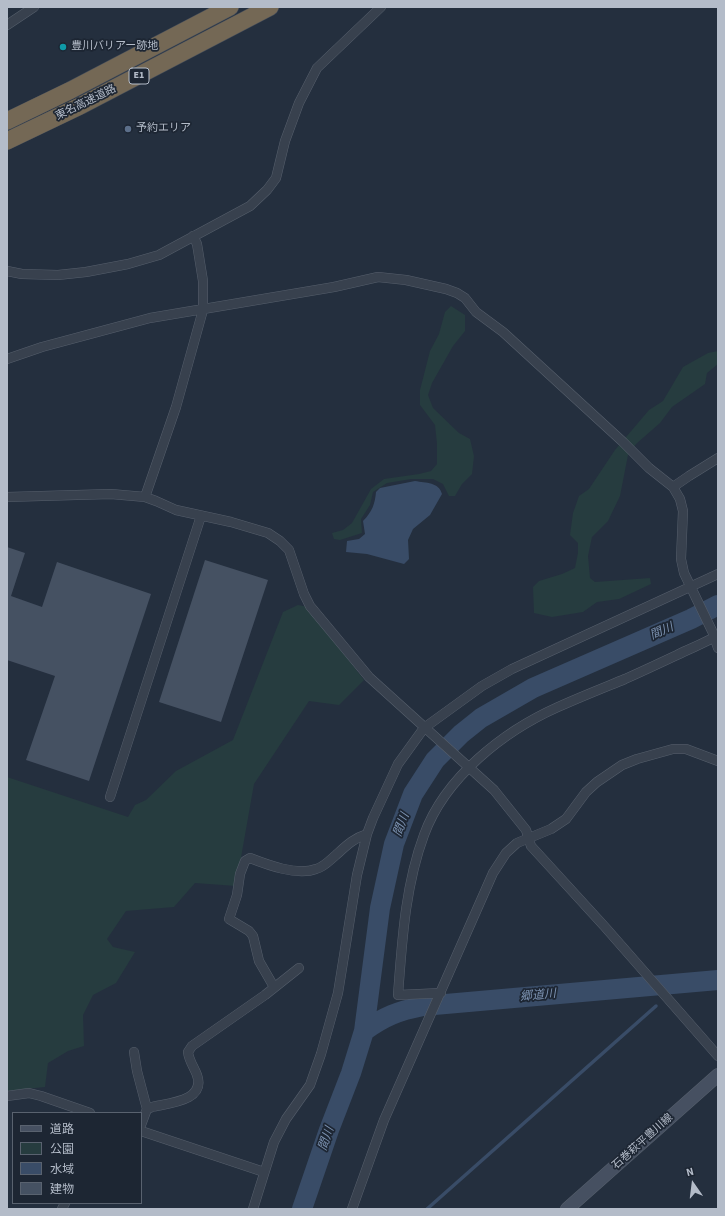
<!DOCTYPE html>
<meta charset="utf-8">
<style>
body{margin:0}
#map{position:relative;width:725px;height:1216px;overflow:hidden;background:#242f3e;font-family:"Source Sans 3","Noto Sans JP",sans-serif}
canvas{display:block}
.frame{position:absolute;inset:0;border:8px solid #b4bcc9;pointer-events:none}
.legend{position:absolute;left:12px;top:1112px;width:130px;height:92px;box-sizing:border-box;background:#1d2633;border:1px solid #59626f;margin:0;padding:5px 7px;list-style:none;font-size:12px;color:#b4bcc9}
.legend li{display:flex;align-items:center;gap:8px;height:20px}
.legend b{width:20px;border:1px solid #59626f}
.north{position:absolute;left:673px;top:1164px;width:40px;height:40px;-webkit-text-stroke:3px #1d2633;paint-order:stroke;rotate:346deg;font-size:11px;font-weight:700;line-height:16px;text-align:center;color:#b4bcc9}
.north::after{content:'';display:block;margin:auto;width:14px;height:18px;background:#b4bcc9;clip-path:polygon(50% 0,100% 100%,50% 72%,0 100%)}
</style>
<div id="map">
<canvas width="725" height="1216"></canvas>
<div class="frame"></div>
<ul class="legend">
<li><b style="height:5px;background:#465061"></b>道路</li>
<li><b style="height:11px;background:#263c3f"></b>公園</li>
<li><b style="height:11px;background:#394c67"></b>水域</li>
<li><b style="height:11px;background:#455162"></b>建物</li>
</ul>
<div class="north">N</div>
</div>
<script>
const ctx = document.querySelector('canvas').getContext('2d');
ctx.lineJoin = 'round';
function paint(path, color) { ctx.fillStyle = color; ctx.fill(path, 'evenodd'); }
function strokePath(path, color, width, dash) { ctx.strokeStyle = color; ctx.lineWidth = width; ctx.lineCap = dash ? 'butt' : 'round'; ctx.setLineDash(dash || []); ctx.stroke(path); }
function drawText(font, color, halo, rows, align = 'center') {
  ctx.font = font + ' "Source Sans 3","Noto Sans JP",sans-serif'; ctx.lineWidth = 3.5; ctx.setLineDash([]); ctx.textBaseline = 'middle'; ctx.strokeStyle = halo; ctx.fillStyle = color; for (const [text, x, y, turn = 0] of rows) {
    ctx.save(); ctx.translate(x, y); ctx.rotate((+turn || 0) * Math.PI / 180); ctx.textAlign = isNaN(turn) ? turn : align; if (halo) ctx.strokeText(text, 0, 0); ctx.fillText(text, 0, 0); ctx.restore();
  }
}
paint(new Path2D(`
 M451 306 465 315V331L453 346 432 383 428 395 433 408 459 433 470 439 474 456 472 474 462 484 455 496H449L443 484 433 479H411L387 483 373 492 370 505 361 519 362 533 340 540 334 539 332 533 343 530 352 523 371 489 384 479 419 474 431 471 437 464V444L435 425 420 405V390L430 351 439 334 445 312Z
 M718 351V364L707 373 705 384 672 407 660 423 636 444 628 455 620 496 608 521 592 537 588 556 590 578 595 582 650 578 651 584 619 599 597 602 583 612 552 617 534 613 533 587 539 581 562 574 575 568 578 553V543L570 535 573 513 579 496 589 489 615 450 649 410 663 401 683 367 708 353Z
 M298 605 308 607 364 680 339 705 309 701 254 784 236 886 195 883 174 907 126 911 107 939 113 947 135 952 116 983 93 995 83 1015 84 1046 68 1051 48 1063 45 1087 7 1091V777L128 817 135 805 146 800 176 771 233 740 283 612Z`), '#263c3f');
paint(new Path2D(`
 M415 481C426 483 439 482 442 494L430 515 413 529 408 540 409 559 404 564 367 554 346 552 347 541 359 539 365 534 363 521C372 512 375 504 376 492L380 488Z`), '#394c67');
strokePath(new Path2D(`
 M427 1209 656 1006`), '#394c67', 3.5);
strokePath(new Path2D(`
 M364 1031C385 1016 398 1011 423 1006L718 980
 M302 1209 329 1130 351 1073 364 1031 380 908 394 844 413 794 435 760 461 734 481 718 533 688 691 619 718 605`), '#394c67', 20);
paint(new Path2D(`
 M7 547 25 553 11 596 42 607 57 562 151 594 89 781 26 760 55 676 7 660Z
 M205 560 268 580 221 722 159 702Z`), '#455162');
const minor = new Path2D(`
 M7 25 34 7
 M7 271 22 274 58 275 86 272 128 264 159 255 250 206 267 190 276 178 285 141 299 103 317 68 381 7
 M7 359 42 347 150 318 334 287 378 277 406 280 446 289 457 293 465 298 476 312 503 332 623 442 649 468 673 487 680 499 683 511 681 559 684 573 713 633 718 648
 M673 487 689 476 718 458
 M7 497 111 494 145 497 156 501 176 510 231 522 268 533 280 541 289 550 304 594 310 606 369 677 494 790 526 830 531 846 605 927 718 1056
 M145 497 176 407 203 310V281L197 244 193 236
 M110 797 201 516
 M274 987 259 961 253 936 249 931 229 919 237 895 240 874 245 861 250 858C268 865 297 876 316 869 324 867 330 860 336 855 346 846 354 838 367 834
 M441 993 398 995C402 942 405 886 424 835 445 777 504 731 558 707 580 697 603 688 625 679 643 671 660 663 677 655 691 648 705 643 718 635
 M134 1052 137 1071 147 1109 141 1125
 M7 1096 29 1093 41 1096 90 1113
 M147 1109 152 1107C169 1103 206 1101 197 1075 194 1067 189 1061 188 1052L192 1046 265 995 299 968
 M141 1131 264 1172
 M62 1209 65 1203
 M253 1209 274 1142 286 1119 310 1085 321 1054 338 993 357 875 367 834 373 818 398 764 424 728 482 686 512 669 718 574
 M352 1209 384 1120 493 873 506 853 517 843 551 829 566 819 586 792 597 782 622 765 637 759 673 749H686L718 761`);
const secondary = new Path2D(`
 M567 1209 718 1075`);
const motorway = new Path2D(`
 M7 121 71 90 230 7
 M7 141 80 106 270 7`);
strokePath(minor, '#565f6c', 10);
strokePath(secondary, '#565f6c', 14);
strokePath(motorway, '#434c59', 18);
strokePath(minor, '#38414e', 9);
strokePath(secondary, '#465061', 13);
strokePath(motorway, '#746855', 17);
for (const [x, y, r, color] of [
 [63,47,4,"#0f9aa8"],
 [128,129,4,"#5c6f8a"]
]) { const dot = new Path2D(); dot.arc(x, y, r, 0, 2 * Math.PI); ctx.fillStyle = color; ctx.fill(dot); strokePath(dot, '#1d2633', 1.5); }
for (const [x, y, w] of [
 [139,76,20]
]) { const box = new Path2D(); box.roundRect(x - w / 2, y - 8, w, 16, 3); ctx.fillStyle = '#1d2633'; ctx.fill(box); strokePath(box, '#b4bcc9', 1); }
drawText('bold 10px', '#b4bcc9', null, [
 ["E1",139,76]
]);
drawText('11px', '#b4bcc9', '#1d2633', [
 ["豊川バリアー跡地",71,47],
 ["予約エリア",136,129]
], 'left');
drawText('11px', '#b4bcc9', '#1d2633', [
 ["東名高速道路",86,103,-26],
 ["石巻萩平豊川線",643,1142,-42]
]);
drawText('italic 12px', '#7c92b1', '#1d2633', [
 ["間川",662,632,-24],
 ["間川",402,825,-69],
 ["郷道川",538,996,-5],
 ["間川",327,1139,-71]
]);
</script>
